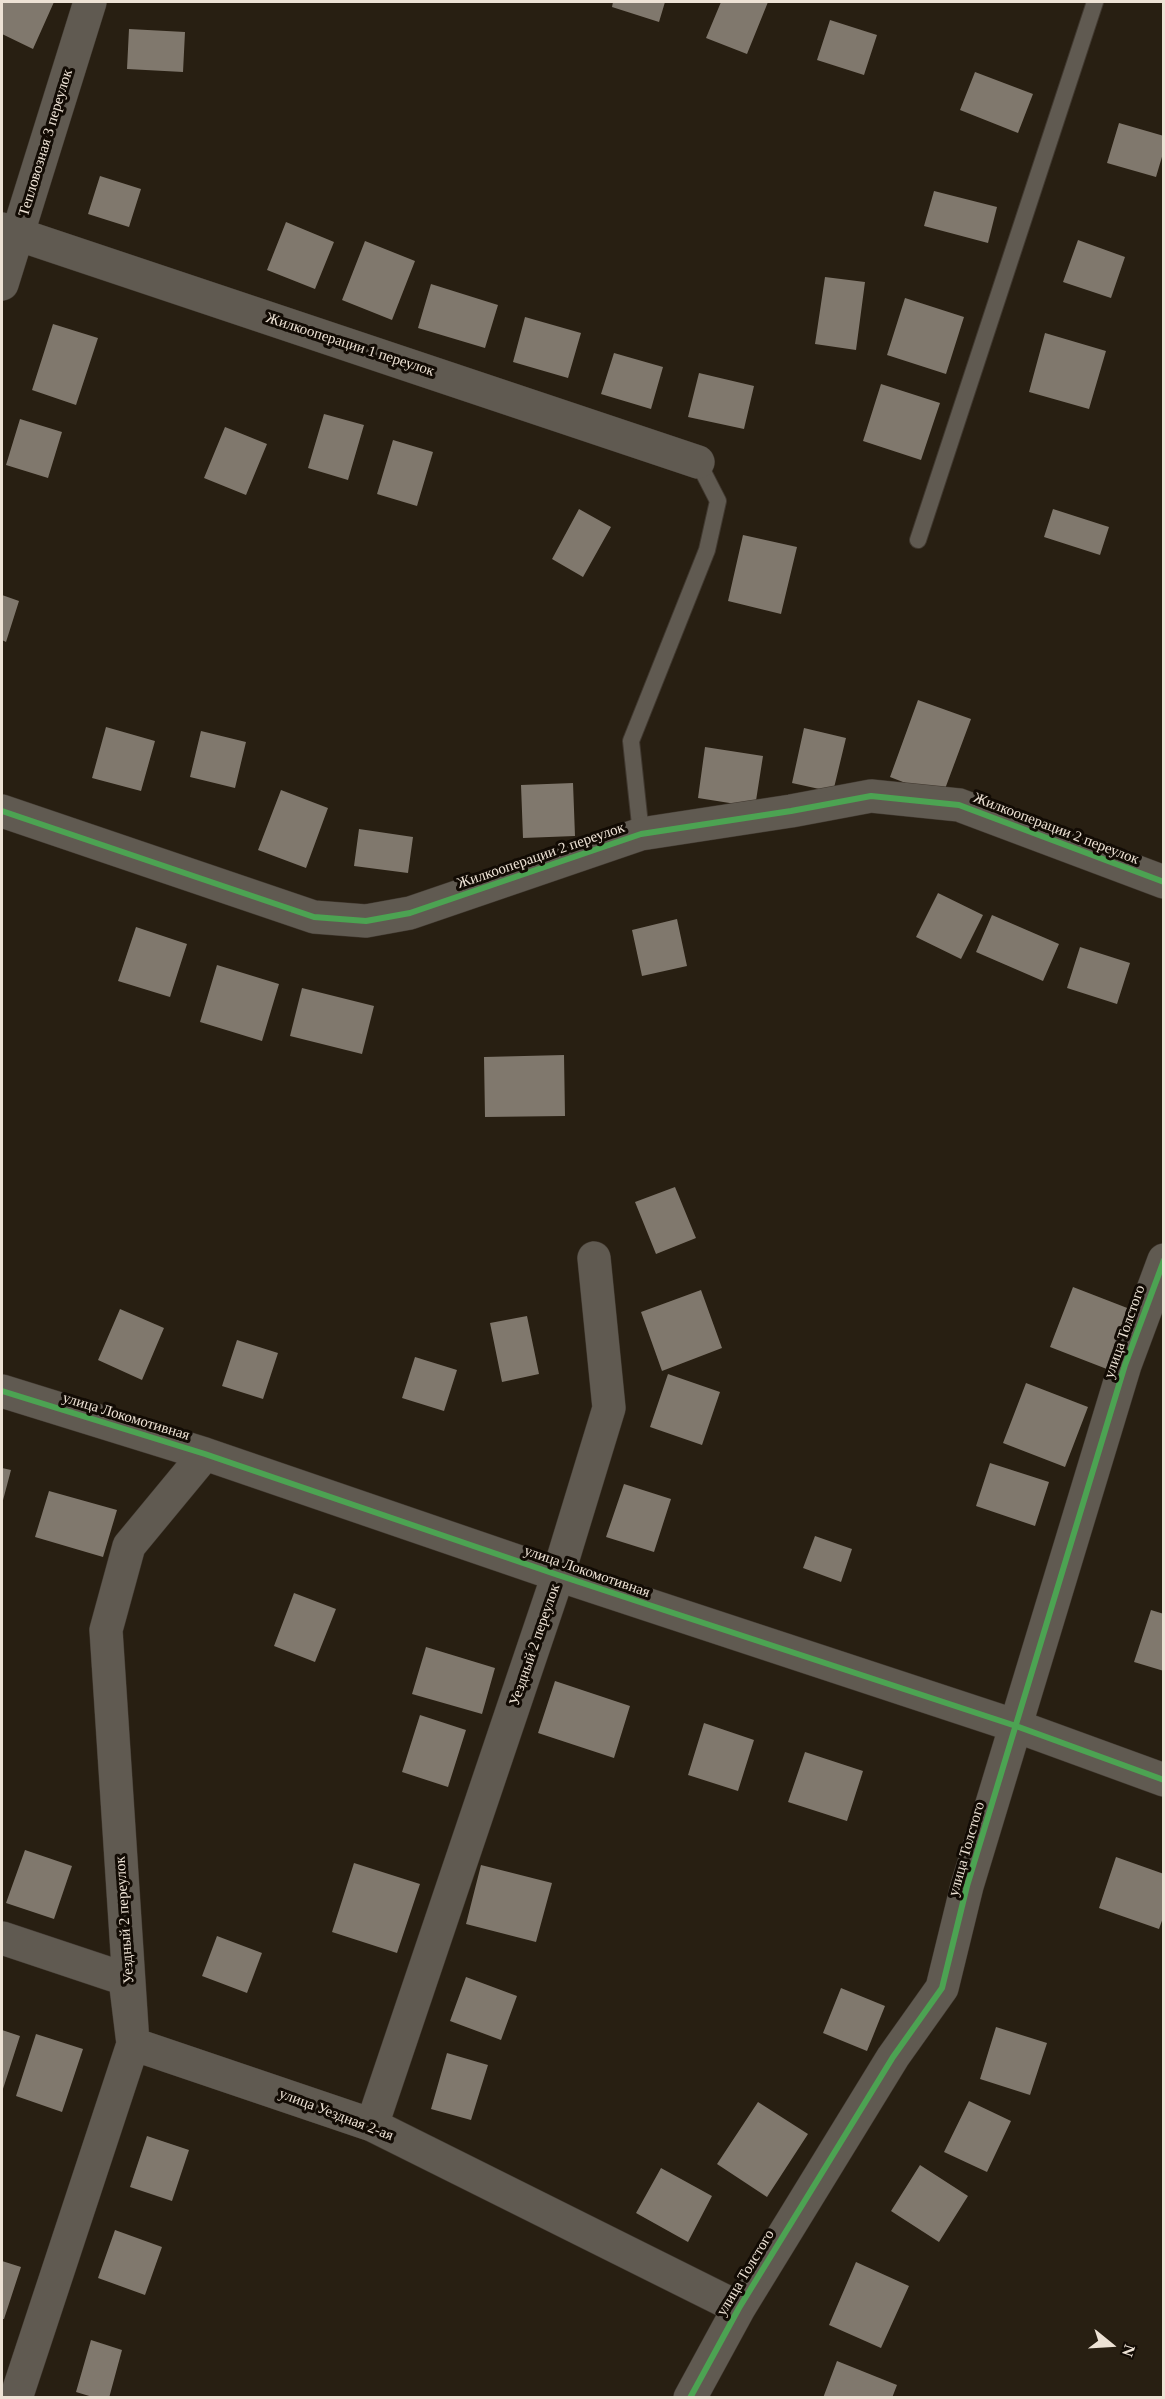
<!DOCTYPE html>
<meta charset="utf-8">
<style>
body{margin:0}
#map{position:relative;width:1165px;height:2399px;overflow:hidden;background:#281f12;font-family:"Times New Roman",serif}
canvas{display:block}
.frame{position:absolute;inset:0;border:3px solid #ede2d5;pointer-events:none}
.north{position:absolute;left:1081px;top:2315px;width:60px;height:60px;-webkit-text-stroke:4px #120b04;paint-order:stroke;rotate:108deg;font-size:16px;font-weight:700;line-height:24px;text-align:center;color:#ede2d5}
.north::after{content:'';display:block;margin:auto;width:21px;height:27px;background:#ede2d5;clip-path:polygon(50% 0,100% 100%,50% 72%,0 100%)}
</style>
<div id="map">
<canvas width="1165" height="2399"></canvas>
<div class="frame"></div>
<div class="north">N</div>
</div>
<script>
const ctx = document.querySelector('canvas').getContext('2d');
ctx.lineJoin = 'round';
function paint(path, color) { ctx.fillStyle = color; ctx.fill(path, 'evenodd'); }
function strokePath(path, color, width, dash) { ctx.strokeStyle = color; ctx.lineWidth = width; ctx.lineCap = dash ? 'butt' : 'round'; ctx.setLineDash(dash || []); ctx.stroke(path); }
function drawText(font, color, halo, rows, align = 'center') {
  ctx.font = font + ' "Times New Roman",serif'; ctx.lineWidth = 6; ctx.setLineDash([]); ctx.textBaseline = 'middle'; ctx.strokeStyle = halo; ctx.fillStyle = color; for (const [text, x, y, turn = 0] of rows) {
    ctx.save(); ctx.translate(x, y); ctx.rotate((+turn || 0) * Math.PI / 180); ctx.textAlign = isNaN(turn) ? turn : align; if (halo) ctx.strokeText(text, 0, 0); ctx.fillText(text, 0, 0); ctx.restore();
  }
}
paint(new Path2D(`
 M2 2H54L33 49 2 34Z
 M613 2H665L659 22 612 7Z
 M721 2H768L747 54 706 38Z
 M830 20 877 35 864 75 817 60Z
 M129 29 185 32 183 72 127 69Z
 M975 72 1033 94 1018 133 960 110Z
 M1119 123 1164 136V150L1156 177 1107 163Z
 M100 176 141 189 129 227 88 214Z
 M934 191 997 207 988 243 924 226Z
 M286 222 334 242 315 289 267 270Z
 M1078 240 1125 257 1111 298 1063 282Z
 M365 241 415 261 392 320 342 300Z
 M825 277 865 282 856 350 815 344Z
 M431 284 498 305 485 348 418 328Z
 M905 298 964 317 946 374 887 355Z
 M525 317 581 333 568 378 513 362Z
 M53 324 98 338 76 405 32 390Z
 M1045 333 1106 351 1089 409 1029 392Z
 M614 353 663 367 651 409 601 394Z
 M699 373 754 386 744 429 688 417Z
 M881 384 940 403 921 460 863 441Z
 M324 414 364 425 348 480 308 468Z
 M20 419 62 432 48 478 6 465Z
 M225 427 267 444 246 495 204 478Z
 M393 440 433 452 417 506 377 494Z
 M579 509 611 527 583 577 552 559Z
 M1053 509 1109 527 1100 555 1044 537Z
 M743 535 797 547 781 614 728 601Z
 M2 595 19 601 6 642 2 640Z
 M918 700 971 719 942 797 890 777Z
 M106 727 155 741 141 791 92 778Z
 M804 728 846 738 833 792 792 783Z
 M201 731 246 742 235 788 190 777Z
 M705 747 763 756 755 807 698 798Z
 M573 783 575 836 523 838 521 785Z
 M281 790 328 808 306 868 258 850Z
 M359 829 413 837 408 873 354 866Z
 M938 893 983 915 961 959 916 937Z
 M992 915 1059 944 1043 981 976 952Z
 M677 919 687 966 642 976 632 930Z
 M136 927 187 944 170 997 118 981Z
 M1080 947 1130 963 1117 1004 1067 988Z
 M217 965 279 984 262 1041 200 1022Z
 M302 988 374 1006 362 1054 290 1036Z
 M564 1055 565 1116 485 1117 484 1057Z
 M675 1187 696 1238 656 1254 635 1202Z
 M1073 1287 1135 1311 1112 1371 1050 1347Z
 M701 1290 722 1348 662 1371 641 1312Z
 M120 1309 164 1328 142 1380 98 1360Z
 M527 1316 539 1374 502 1382 490 1323Z
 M237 1340 278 1353 263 1399 222 1386Z
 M415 1357 457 1370 444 1411 402 1398Z
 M668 1374 720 1392 702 1445 650 1427Z
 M1026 1383 1088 1407 1065 1467 1003 1443Z
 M990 1463 1049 1482 1035 1526 976 1506Z
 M2 1468 11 1470 2 1504Z
 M624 1484 671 1499 654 1552 606 1537Z
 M49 1491 117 1510 103 1557 35 1537Z
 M815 1536 852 1549 841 1582 803 1568Z
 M294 1593 336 1609 315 1662 274 1646Z
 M1151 1610 1164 1614V1671L1134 1662Z
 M426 1647 495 1668 482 1714 412 1694Z
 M555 1681 630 1706 614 1758 538 1733Z
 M420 1715 466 1730 448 1787 402 1772Z
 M704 1723 754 1740 738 1791 688 1775Z
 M805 1752 863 1771 847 1821 788 1802Z
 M25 1850 72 1866 54 1919 6 1903Z
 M1116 1857 1164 1874V1915L1159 1929 1099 1908Z
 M354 1863 420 1884 397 1953 332 1932Z
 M481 1865 552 1883 536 1942 466 1924Z
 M217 1936 262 1953 247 1993 202 1976Z
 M466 1977 517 1996 501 2040 450 2021Z
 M841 1988 885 2006 867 2051 823 2033Z
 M996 2027 1047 2043 1030 2095 980 2079Z
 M2 2030 20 2036 2 2092Z
 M36 2034 83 2049 62 2112 16 2096Z
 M447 2053 488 2065 471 2120 431 2109Z
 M969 2101 1011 2121 987 2172 944 2152Z
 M758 2102 808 2134 767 2197 717 2164Z
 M147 2136 189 2150 172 2201 130 2187Z
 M920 2165 968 2196 939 2242 891 2211Z
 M661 2168 712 2196 688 2242 636 2213Z
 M115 2230 162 2247 145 2295 98 2278Z
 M2 2261 21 2267 4 2319H2Z
 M856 2262 909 2286 881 2348 829 2325Z
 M91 2340 122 2350 109 2398H96L76 2392Z
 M837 2361 897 2385 892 2398H823Z`), '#80786d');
const service = new Path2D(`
 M918 540 1095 2
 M641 834 631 741 707 550 718 501 698 462`);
const minor = new Path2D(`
 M2 229 698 462
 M2 284 90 2
 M2 811 314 917 366 921 410 913 641 834 791 811 871 796 959 805 1164 882
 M2 1391 205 1454 558 1575 1016 1726 1164 1780
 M2 1938 125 1979 133 2044 372 2125 739 2308
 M372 2125 558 1575 609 1408 594 1258
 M16 2398 133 2044 106 1630 129 1546 205 1454
 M690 2398 739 2308 893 2057 942 1988 967 1886 1125 1365 1164 1260`);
strokePath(service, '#413930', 18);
strokePath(minor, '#413930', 34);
strokePath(service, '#605a51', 16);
strokePath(minor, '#605a51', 33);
strokePath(new Path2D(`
 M2 811 314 917 366 921 410 913 641 834 791 811 871 796 959 805 1164 882
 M2 1391 205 1454 558 1575 1016 1726 1164 1780
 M690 2398 739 2308 893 2057 942 1988 967 1886 1125 1365 1164 1260`), '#4ca352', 6);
drawText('15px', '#ede2d5', '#120b04', [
 ["Тепловозная 3 переулок",46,143,-73],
 ["Жилкооперации 1 переулок",350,345,18],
 ["Жилкооперации 2 переулок",1056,829,21],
 ["Жилкооперации 2 переулок",541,856,-19],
 ["улица Толстого",1125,1332,-71],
 ["улица Локомотивная",126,1417,17],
 ["улица Локомотивная",587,1572,19],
 ["Уездный 2 переулок",535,1645,-71],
 ["улица Толстого",967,1849,-74],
 ["Уездный 2 переулок",125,1920,-94],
 ["улица Уездная 2-ая",336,2115,21],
 ["улица Толстого",746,2273,-59]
]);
</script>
